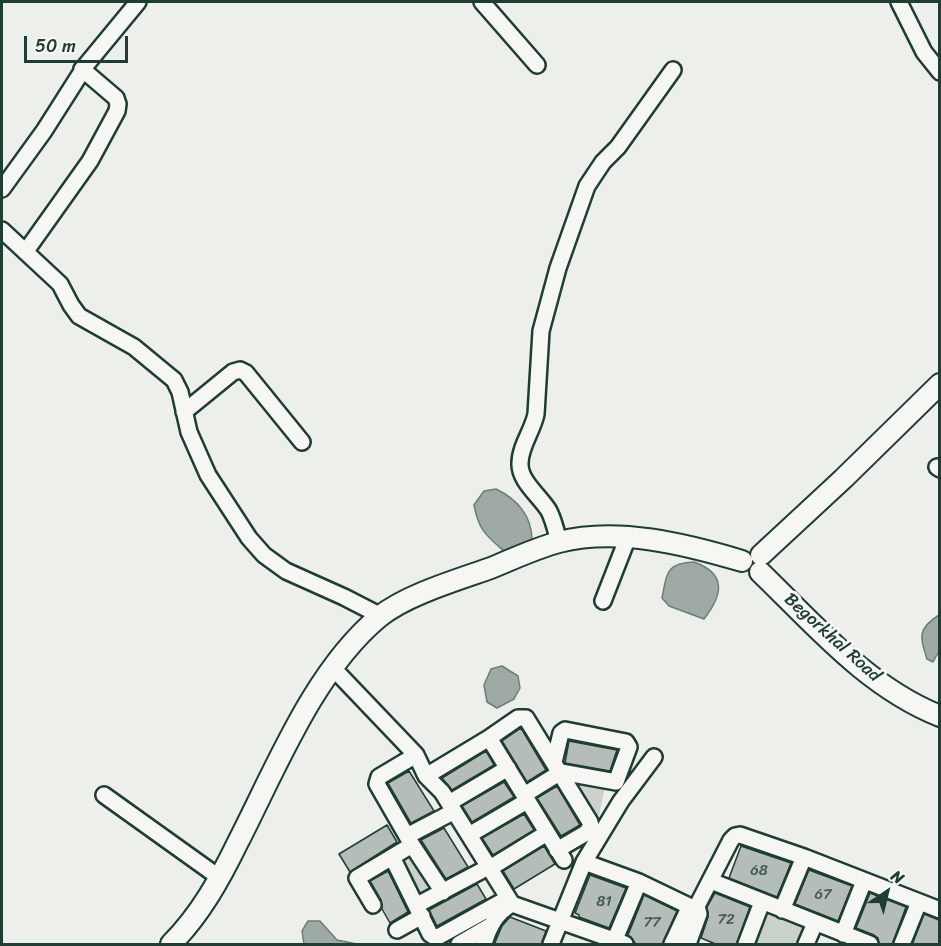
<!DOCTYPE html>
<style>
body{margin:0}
#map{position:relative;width:941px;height:946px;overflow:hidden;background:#edefea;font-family:Sriracha,sans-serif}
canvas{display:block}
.frame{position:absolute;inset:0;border:3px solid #1f3d34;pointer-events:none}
.north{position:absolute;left:857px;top:862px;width:60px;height:60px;-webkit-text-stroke:4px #f6f6f2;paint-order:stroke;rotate:35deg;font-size:16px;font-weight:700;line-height:24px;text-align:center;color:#1f3d34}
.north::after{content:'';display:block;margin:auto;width:21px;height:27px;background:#1f3d34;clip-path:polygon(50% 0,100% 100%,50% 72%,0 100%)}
.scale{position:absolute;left:24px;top:36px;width:104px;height:27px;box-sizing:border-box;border:3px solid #1f3d34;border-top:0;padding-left:8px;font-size:18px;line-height:21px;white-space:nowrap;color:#1f3d34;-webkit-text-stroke:4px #f6f6f2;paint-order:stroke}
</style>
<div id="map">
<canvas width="941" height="946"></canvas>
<div class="frame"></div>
<div class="north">N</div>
<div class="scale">50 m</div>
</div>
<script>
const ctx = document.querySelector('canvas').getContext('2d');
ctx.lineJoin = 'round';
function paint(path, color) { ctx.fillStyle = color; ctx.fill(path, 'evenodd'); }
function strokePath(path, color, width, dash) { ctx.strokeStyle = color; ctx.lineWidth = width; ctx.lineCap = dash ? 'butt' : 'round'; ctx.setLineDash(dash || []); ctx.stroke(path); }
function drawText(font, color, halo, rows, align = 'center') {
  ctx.font = font + ' Sriracha,sans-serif'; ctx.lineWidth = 6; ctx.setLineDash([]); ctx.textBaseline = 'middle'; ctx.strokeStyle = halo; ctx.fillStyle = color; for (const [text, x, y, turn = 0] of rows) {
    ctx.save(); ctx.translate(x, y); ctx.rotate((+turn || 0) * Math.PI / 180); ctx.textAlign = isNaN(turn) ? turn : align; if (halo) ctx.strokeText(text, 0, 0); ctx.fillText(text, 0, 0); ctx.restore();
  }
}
paint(new Path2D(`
 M568 774 606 782 598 820Z
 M417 845 445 893 423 906 395 858Z
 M763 905 811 924 804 944H748Z`), '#cbd2cc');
const water = new Path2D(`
 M496 489C517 499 532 516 532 540L517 549 505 552C486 535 479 531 474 505L484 491Z
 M694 562C728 574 722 596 704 619L669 606 662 598C667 573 666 563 694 562Z
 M939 615V651L933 662 927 659C920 637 917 629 939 615Z
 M502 666 518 676 520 688 514 699 497 708 487 702 484 685 491 669Z
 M308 921H320L337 940 357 944H304L302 931Z`);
paint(water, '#9faaa4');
strokePath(water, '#6c7e77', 1.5);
const building = new Path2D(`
 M521 728 546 770 527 782 502 741Z
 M569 741 617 750 610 771 565 763Z
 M486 751 494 765 452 790 442 778Z
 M409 771 434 811 411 823 388 783Z
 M504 782 514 797 472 822 462 806Z
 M557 786 580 825 561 836 537 798Z
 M524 814 534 830 493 855 482 838Z
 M387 825 397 842 350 872 339 854Z
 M444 828 468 867 446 879 421 840Z
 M544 846 555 864 514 889 503 871Z
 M741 846 791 863 777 897 729 878Z
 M809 870 852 886 838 921 795 904Z
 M388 871 408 912 390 923 382 909 381 900 370 881Z
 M590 875 626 888 609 928 579 917V915L575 913Z
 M477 884 486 899 437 926 429 910Z
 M715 893 750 907 736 945H718L701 938 708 917 707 907Z
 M870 893 906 907 892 945H879L878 938 874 935 856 928Z
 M644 895 677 911 662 945H637L628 935Z
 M924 914 939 920V945H912Z
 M510 917 546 931 541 945H494L502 926Z`);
paint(building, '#b4bdb8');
strokePath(building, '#1f3d34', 1.5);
const minor = new Path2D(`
 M482 2 537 65
 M899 2 924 52 940 72
 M2 189 44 131 86 65 138 2
 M2 230 60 284 71 305 79 316 134 347 174 380 180 392 189 432 208 475 249 538 264 555 286 571 344 597 381 616
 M26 251 90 161 117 111 118 104 116 98 82 69
 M184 412 233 372 240 370 246 373 302 442
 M937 467 940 469
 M559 542C556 531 554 521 549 511 540 496 519 481 520 463 520 446 533 430 536 414L541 331 558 268 587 186 603 162 618 147 673 70
 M603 601 628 537
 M332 667 416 755 426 776 442 792 512 904 625 944
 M489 738 564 860
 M416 755 379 777 377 784 412 845 443 892
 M426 776 489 738 518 718H526L590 822 591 826 586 833 557 850
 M104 795 220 878
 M524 795 561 772 616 782 629 747 626 742 565 730 561 733 554 762
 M449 803 508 768
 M469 835 527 801
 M407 836 447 815
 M392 857 430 934 436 938 501 902
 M584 862 639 882
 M490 868 547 833
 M711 881 870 944
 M373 905 357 878 412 845
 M417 905 481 871
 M697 906 731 840 735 836 740 835 804 857 940 910
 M782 910 804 857
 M397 930 422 916
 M843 934 864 881
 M459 944 490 926
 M484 944C489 927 496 913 512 904
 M551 944 584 862 621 801 654 757
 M613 944 639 882 691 907
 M672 944 688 910 691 907 697 906 699 914 688 944
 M746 944 762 902
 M806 944 815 923
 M902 944 919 902`);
const tertiary = new Path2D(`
 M761 555 843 479 940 384
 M760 572C815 625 867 687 940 716
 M171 944C200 915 220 879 238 842 276 768 314 671 379 617 406 595 457 580 491 568 513 559 536 548 559 542 617 527 685 544 742 561`);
strokePath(minor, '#1f3d34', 20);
strokePath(tertiary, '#1f3d34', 24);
strokePath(minor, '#f6f6f2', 15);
strokePath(tertiary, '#f6f6f2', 20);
drawText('15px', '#445d55', null, [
 ["68",759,871],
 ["67",823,895],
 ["81",604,902],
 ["72",726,920],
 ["77",652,923]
]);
drawText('18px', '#1f3d34', '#f6f6f2', [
 ["Begorkhal Road",832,638,42]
]);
</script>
